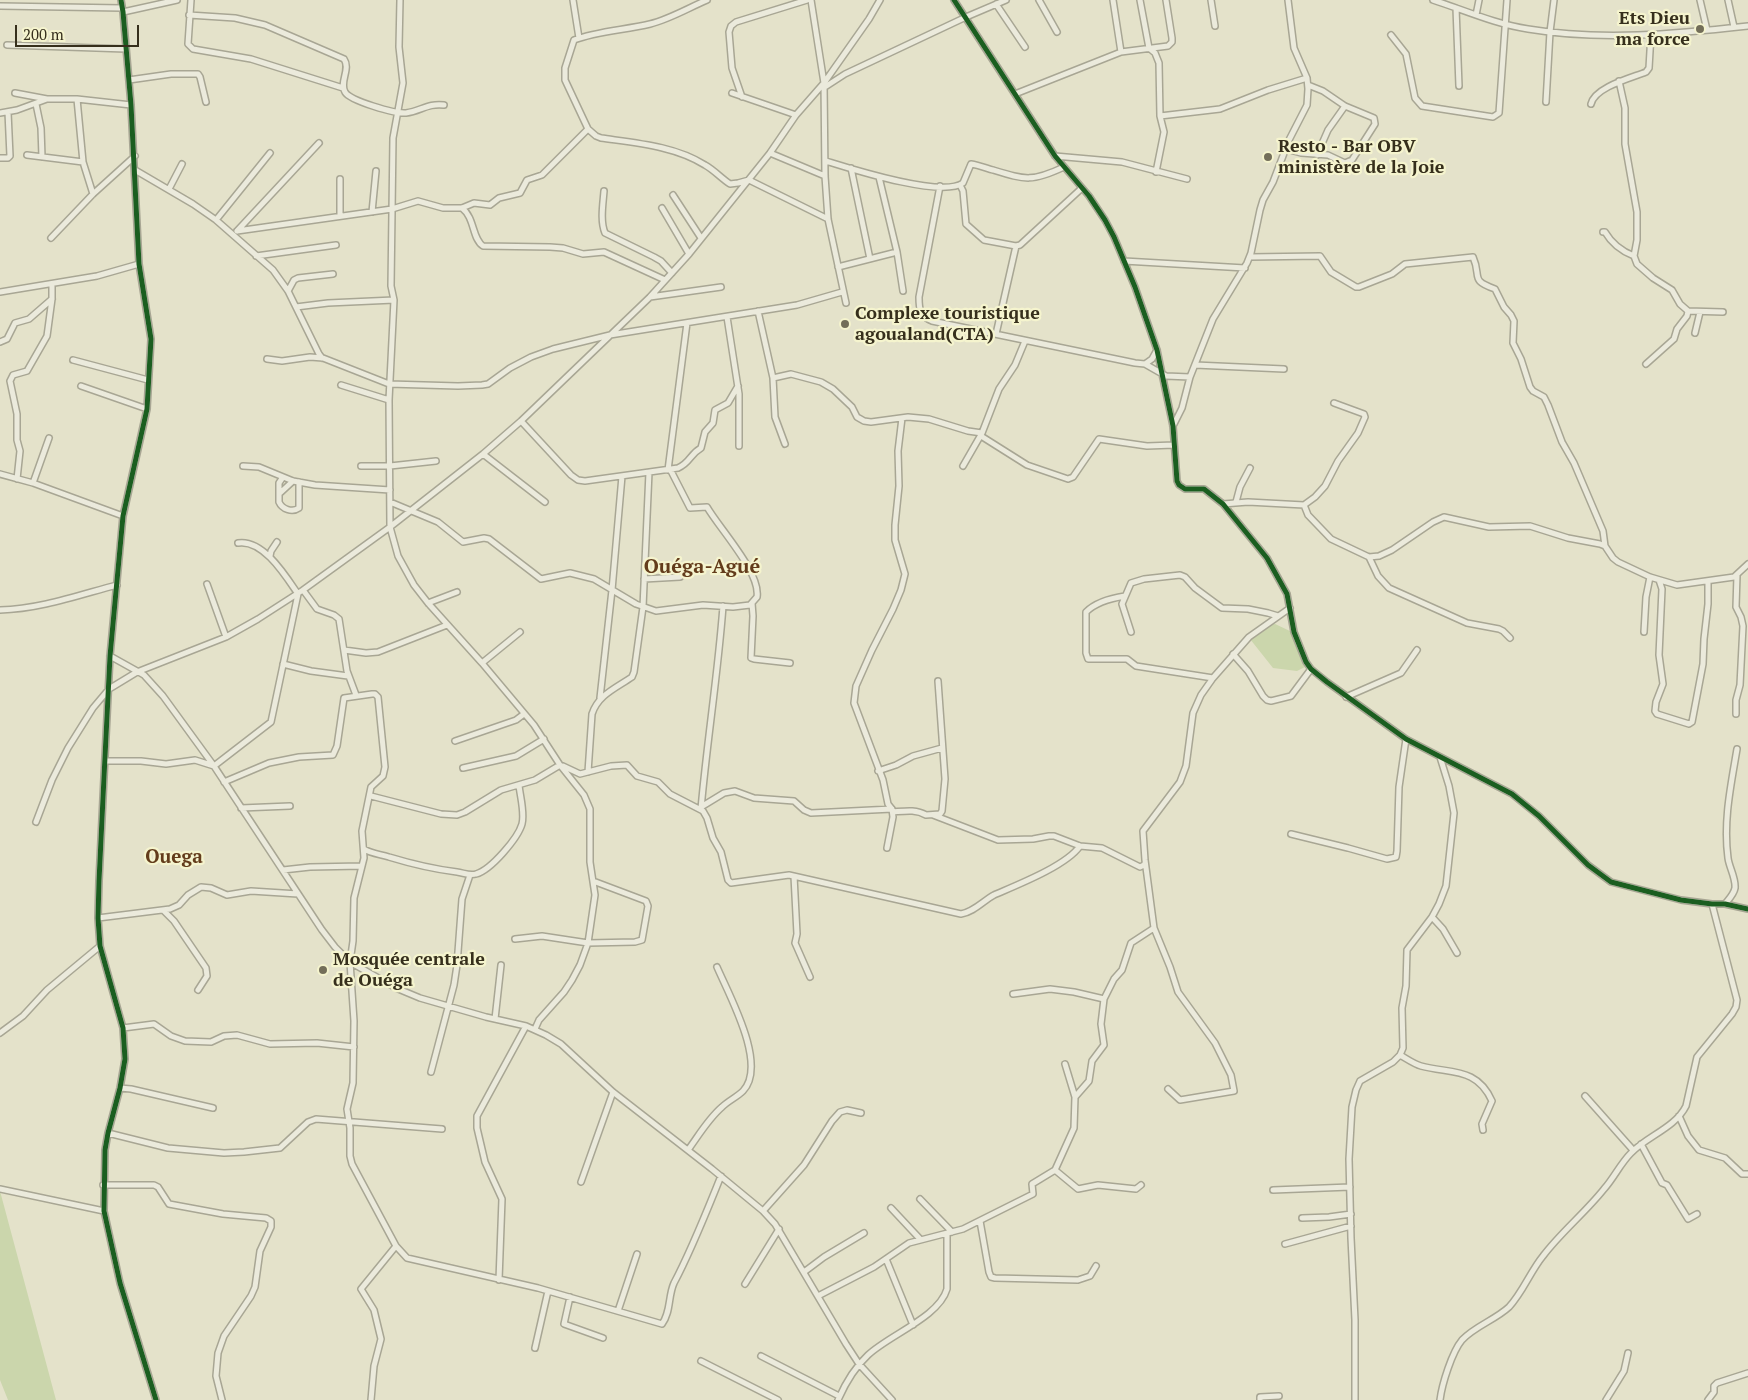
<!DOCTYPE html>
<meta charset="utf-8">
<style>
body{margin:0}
#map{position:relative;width:1748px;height:1400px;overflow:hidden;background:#e4e2ca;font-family:"PT Serif",serif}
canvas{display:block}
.scale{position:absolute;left:15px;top:25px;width:124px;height:22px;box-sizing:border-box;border:2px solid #362f1c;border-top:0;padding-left:6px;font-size:15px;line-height:18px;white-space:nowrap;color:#362f1c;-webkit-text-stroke:4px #f5f4ce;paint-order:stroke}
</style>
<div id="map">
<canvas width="1748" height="1400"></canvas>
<div class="scale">200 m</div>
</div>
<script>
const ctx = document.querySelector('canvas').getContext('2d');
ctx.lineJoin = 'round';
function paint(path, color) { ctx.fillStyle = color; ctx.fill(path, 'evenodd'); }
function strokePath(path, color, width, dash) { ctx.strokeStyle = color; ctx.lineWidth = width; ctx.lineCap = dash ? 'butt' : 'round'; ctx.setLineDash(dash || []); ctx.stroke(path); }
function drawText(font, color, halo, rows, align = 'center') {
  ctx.font = font + ' "PT Serif",serif'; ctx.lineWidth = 4.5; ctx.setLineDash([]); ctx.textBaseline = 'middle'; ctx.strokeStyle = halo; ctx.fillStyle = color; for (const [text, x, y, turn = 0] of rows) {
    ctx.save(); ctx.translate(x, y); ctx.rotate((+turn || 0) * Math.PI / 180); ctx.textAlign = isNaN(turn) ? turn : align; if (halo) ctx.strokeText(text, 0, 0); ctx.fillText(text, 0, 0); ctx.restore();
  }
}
paint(new Path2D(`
 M1273 623 1292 632 1305 667 1297 671 1273 668 1250 639Z
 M0 1191 56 1400H8L0 1380Z`), '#cbd6ac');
const street = new Path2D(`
 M121 0 123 12 131 105 139 264 151 339 147 409 123 516 110 656 104 777 99 881 98 918 100 946 123 1028 125 1059 120 1088 108 1133 105 1150 104 1211 120 1283 156 1400
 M191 0 188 44 193 49 251 59 343 88
 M400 0 399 47 403 83 393 138 391 286 394 300 389 400 390 527 398 556 414 585 428 603 482 663 534 725 560 765 584 795 590 809V862L595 895 588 943 580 965 572 980 564 992 539 1020 535 1029
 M573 0 579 38
 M707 0C688 8 670 19 650 24 625 30 597 31 574 40L565 68V80L588 129 596 136 601 138C636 143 675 146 705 165 714 170 721 178 730 184L738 183 749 180 828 219
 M811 0 824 83 825 176 828 219 846 303
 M954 0 1055 156 1089 196 1105 220 1114 237 1135 287 1157 350 1173 426 1177 481 1179 485 1185 489H1204L1223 504 1267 558 1287 594 1294 632 1306 662 1311 669 1327 682 1406 739 1512 794 1539 816 1588 865 1611 882 1681 900 1712 904H1725L1748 909
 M1039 0 1057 32
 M1113 0 1121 52
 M1140 0 1149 48 1155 53 1159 63 1160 116 1164 132 1156 172
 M1211 0 1215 26
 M1433 0C1464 10 1495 24 1528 29 1600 41 1676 34 1748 26
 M1700 0 1707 30
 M1728 0 1734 27
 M996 4 1025 47
 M0 6 122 8
 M1456 8 1459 86
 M123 12 177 0
 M189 15 235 18 265 25 344 59C351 69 339 82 345 92 350 101 396 114 406 113 421 111 428 103 444 105
 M1476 15 1479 0
 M1391 35 1406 54 1415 98 1422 106 1493 117 1499 113 1507 0
 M7 45 126 49
 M129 80 171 74H198L200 77 206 102
 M1619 81 1625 108V144L1637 212V240L1634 256 1637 264 1653 278 1672 290 1680 304 1688 311 1723 312
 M825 87 845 74 966 17 1006 0
 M15 93 47 99H77L131 105
 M732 93 796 115
 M1015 94 1121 52 1168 46 1172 42V38L1166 0
 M742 97 732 68 729 32 731 26 736 22 807 0
 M77 99 83 162 93 194
 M1546 102 1550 32 1554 0
 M36 104 41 128 42 157
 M1591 104C1595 87 1631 78 1646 72L1649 68 1651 34
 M0 113 17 110 47 99
 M1160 116 1220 109 1268 90 1307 78
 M1286 149 1301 153 1328 155 1345 163 1352 160 1375 124 1374 118 1345 106 1323 91 1308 85
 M770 153 825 176
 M27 155 83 162
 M1317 155 1328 130 1345 106
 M1055 156 1122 162 1187 179
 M0 158H8L10 156 8 112
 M826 161C852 169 941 198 963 183L971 164C978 165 986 168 993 170 1026 180 1032 182 1064 167
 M851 168 870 259
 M135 170 193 204 216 220 273 270 288 291 319 354 322 358
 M879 177 897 252 903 291
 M340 179V216
 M960 185 963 191 966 224 984 240 1016 246 1020 245 1082 188
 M940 186 919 297C919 310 920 316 932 321L1135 363 1145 364 1166 376 1190 377
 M169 189 182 164
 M604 191C603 204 600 221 605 233L654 257 661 261 672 273
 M673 195 701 238
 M462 208C475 218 472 239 483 246L550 247 563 248 583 254 604 252 665 280
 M662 208 689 254
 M372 212 376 171
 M216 220 270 153
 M237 231 392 209 418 201 443 208H462L474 203 490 205 499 198 520 193 527 180 542 175 588 129
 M237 231 319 143
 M1603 232H1605C1612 244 1621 251 1634 256
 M51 238 93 194 135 156
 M256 256 336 245
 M1250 257 1320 256 1331 272 1356 287H1359L1392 274 1405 264 1473 257C1482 277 1469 280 1495 289L1504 307 1511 315 1514 321 1513 343 1521 359 1530 387 1533 391 1544 397 1548 405 1562 442 1574 463 1603 531 1605 546
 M1124 261 1245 268
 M838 267 897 252
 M288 291 294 280 298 278 333 274
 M0 292 97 276 139 264
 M650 297 721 287
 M296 307 328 303 394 300
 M758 311 773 378 775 417 785 444
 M727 317 739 394V446
 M1695 333 1700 312
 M996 334 1016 246
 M0 342 7 339 15 323 29 319 52 299
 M267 359 282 361 310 357 323 358 389 384 458 386 482 385 488 384 510 368 531 357 553 349 610 335 797 305 842 292
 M73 360 148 380
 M1145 364 1152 359 1157 350
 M1646 364 1674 339 1677 329 1687 316 1688 311
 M1195 365 1284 369
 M773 378 791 374 821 382 833 389 852 407 857 417 864 421 871 422 908 417 929 419 968 431 982 433
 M341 385 389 400
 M81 386 147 409
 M521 421 571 475 578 480 585 481 678 468C691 462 689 455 701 448L705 432 713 423 715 410 728 403 738 386
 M1173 426 1182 408 1190 377 1213 319 1247 263 1251 253 1260 210 1263 200 1273 182 1289 140 1307 105 1308 89 1307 78 1294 48 1288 0
 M981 436 1027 465 1068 479 1073 477 1099 439 1147 446 1174 445
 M483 454 545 502
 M243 466 259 467 293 481 315 485 390 490
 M361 466H390L436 461
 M963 466 982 433 999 389 1015 365 1025 341
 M668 470 687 323
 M0 474 33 483 123 516
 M283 477 279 483V502C282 509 292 513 299 508V482
 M17 479 20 451 17 440V414L10 381 13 375 27 371 47 336 52 299V284
 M33 483 49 438
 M280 493 293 481
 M390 502 438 522 463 542 484 538 489 539 541 579 570 573 594 579 636 604 656 611 703 605 733 607 750 605 757 597C761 573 719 528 707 507L690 508 670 469
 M1236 502 1240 487 1250 468
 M1223 504 1248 502 1304 505 1308 515 1331 539 1369 557 1379 556 1392 550 1433 522 1444 517 1489 527 1530 526 1568 538 1600 544 1605 546 1613 558 1618 562 1650 577 1677 585 1734 577 1748 564
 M1304 505 1315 497 1325 486 1338 461 1358 433 1365 417 1364 414 1334 403
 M270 556 271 551 277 542
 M1369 557 1378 576 1389 588 1467 623 1499 629 1503 631 1510 638
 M644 579 680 577
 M1659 580 1662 589 1659 655 1663 684 1656 702 1655 711 1657 714 1689 724 1692 722 1703 664 1704 639 1708 604V581
 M207 584 226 637
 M303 590 317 609 334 615 339 619 347 671 356 695
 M1125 596C1112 598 1096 602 1086 612V653L1088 659H1127L1136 666 1213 678
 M428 603 457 592
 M752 603 753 616 751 658 754 659 790 663
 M0 610C40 609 79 595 117 585
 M1131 632 1122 604 1131 583 1144 579 1180 575 1185 577 1195 588 1222 608 1248 609 1268 613 1278 616
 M1644 632 1646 597 1650 577
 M344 650 366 653 378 652 447 625
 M1233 654 1248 671 1263 696 1267 700 1271 701 1291 696 1311 669
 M110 656 144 675 163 696 214 766 322 930 335 947 350 962 396 988 420 998 486 1017 526 1026 546 1035 561 1044 613 1092 712 1169 763 1211 775 1224 846 1344 859 1364 892 1400
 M482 663 520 632
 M283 664 311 671 348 676
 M1346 697 1401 673 1417 650
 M600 698 612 590 622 476
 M1736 714V700L1740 685 1743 626 1741 617 1736 607 1737 575
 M455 741 516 720 524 714
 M105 761H141L166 764 195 760 214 766 271 722 298 594C285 575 263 539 238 543
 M563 766 580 774 611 766 627 765 637 776 658 782 670 794 703 811 707 818 713 838 721 852 728 880 731 883 789 875 961 914C974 912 983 901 994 895 1017 885 1066 866 1080 846
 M463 768 516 756 544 739
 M878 771 896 765 913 756 942 748
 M588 772 592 714C598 695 616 688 632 677L634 672 643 607 649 472
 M224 782 269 763 299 757 333 755 337 746 344 698 372 694H375L378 697 385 767 383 776 371 787 362 831 364 858 354 898 353 941 350 962 354 1021 353 1083 347 1109 350 1128V1156L352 1164 396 1246 407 1258 538 1288 662 1324C671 1312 668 1296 674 1283 692 1249 706 1213 721 1176
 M371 796 441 814 457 815 465 812 501 790 535 780 560 765
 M701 807 724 793 735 791 754 798 794 801 804 810 811 813 892 809
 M241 808 290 806
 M701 809C707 741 718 674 723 606
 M893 812C905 811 916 809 926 815L940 814 942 811 945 779 938 681
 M933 815 998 840 1033 839 1049 836H1054L1080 846 1102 848 1140 867 1144 865 1145 863
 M36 822 52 780 68 748 93 708 109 689 137 672 226 637 258 619 303 590 390 527 483 454 521 421 650 297 689 254 770 153 796 115 824 83 869 19 880 0
 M1291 834 1348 848 1387 859 1396 857 1397 851 1399 787 1406 739
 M887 848 893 817 892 809 888 804 883 780 854 703 856 686 872 650 893 609 901 590 905 574 895 540V525L899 486 898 451 902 418
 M364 849C372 854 380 854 389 857 412 864 433 869 457 872 464 873 470 876 476 874 491 870 518 838 522 824 525 813 520 796 519 785
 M283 870 310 867 362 866
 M794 876 797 934 795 943 810 977
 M1725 904C1729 899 1734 894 1735 888 1736 878 1729 867 1728 858 1723 821 1731 785 1737 749
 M164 911 174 921 206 968 207 976 198 990
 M1432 917 1439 904 1446 886 1454 813 1449 786 1440 757
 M98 918 170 909 179 905 188 895 201 887 211 888 227 895 251 891 298 894
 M1154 928 1170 967 1178 992 1215 1043 1231 1075 1234 1091 1180 1100 1168 1089
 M515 939 542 936 588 943 635 942 642 940 648 906 646 901 593 881
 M1013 994 1050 989 1074 992 1104 999
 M495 1019 501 965
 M123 1028 154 1024 171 1036 185 1041 211 1042 224 1036 237 1035 270 1044 317 1043 354 1047
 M0 1033 23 1016 47 990 100 946
 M1400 1055C1407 1059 1414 1064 1421 1066 1451 1074 1477 1067 1492 1101L1482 1124 1483 1130
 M1065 1064 1075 1097 1089 1081 1092 1061 1104 1045 1101 1024 1104 999 1114 979 1122 970 1131 943 1154 928 1145 860 1143 831 1180 782 1186 766 1193 713 1201 695 1213 678 1249 637 1290 608
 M431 1072 454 985 457 965 462 899 470 875
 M120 1088 131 1089 213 1108
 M1585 1096 1633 1150
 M1679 1116 1688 1136 1699 1150 1725 1158 1742 1174H1748
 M108 1133 168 1148 224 1153 244 1152 280 1148 308 1122 316 1119 442 1129
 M1641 1144 1662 1183 1667 1185 1688 1219 1697 1214
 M688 1150C699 1135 708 1119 722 1107 728 1101 737 1097 743 1091 768 1065 729 995 717 967
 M1055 1170 1078 1189 1098 1185 1136 1189 1141 1185
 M581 1182 613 1092
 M103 1185H154L158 1187 169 1204 223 1214 266 1218 271 1221V1227L260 1251 255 1287 251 1296 224 1336 218 1353 216 1376 222 1400
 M0 1189 104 1211
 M1273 1190 1350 1187
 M920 1199 952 1232
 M891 1208 920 1239
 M763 1211 804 1165 832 1121 840 1112 847 1110 861 1113
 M1302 1218 1329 1217 1351 1214
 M980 1221 989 1272 991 1277 995 1278 1078 1280 1090 1276 1096 1266
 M1285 1244 1351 1226
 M886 1259 913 1325
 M804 1272 824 1257 864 1233
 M499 1280 502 1199 485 1162 477 1128V1116L526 1026
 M745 1284 779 1229
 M818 1296 874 1267 909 1243 963 1229 1033 1194 1032 1184 1055 1170 1074 1128 1075 1097
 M570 1297 564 1324 603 1338
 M618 1311 637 1254
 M535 1348 548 1291
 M761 1356 839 1396
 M701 1361 778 1400
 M371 1400 374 1366 381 1339 374 1310 361 1289 396 1246
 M838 1400C845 1384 855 1367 868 1355 889 1335 939 1317 947 1289V1233
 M1260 1400V1397L1279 1396
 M1355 1400V1320L1351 1238 1349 1159 1352 1107 1356 1090 1360 1081 1393 1062 1400 1055 1403 1048 1402 1008 1406 986 1407 950 1432 917 1443 929 1457 953
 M1440 1400C1442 1384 1452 1352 1462 1340 1475 1326 1495 1320 1509 1307 1523 1292 1530 1272 1543 1256 1561 1232 1585 1213 1604 1189 1614 1178 1620 1164 1631 1153 1647 1136 1675 1128 1686 1106L1697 1057 1732 1014 1736 1007 1737 1000 1712 904
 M1606 1400 1624 1371 1628 1353
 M1708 1400 1714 1392V1386L1717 1383 1748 1373`);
strokePath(street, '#a8a694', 8);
strokePath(street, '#ebeadc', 5);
strokePath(new Path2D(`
 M121 0 123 12 131 105 139 264 151 339 147 409 123 516 110 656 104 777 99 881 98 918 100 946 123 1028 125 1059 120 1088 108 1133 105 1150 104 1211 120 1283 156 1400
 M954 0 1055 156 1089 196 1105 220 1114 237 1135 287 1157 350 1173 426 1177 481 1179 485 1185 489H1204L1223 504 1267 558 1287 594 1294 632 1306 662 1311 669 1327 682 1406 739 1512 794 1539 816 1588 865 1611 882 1681 900 1712 904H1725L1748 909`), '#1b5e20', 5);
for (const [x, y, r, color] of [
 [1700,29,5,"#736e59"],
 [1268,157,5,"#736e59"],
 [845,324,5,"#736e59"],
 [323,970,5,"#736e59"]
]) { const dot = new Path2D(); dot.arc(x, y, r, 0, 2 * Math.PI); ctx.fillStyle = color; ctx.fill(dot); strokePath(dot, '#f5f4ce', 2); }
drawText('bold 18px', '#362f1c', '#f5f4ce', [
 ["Ets Dieu",1690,19,"right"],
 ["ma force",1690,40,"right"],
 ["Resto - Bar OBV",1278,147],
 ["ministère de la Joie",1278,168],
 ["Complexe touristique",855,314],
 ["agoualand(CTA)",855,335],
 ["Mosquée centrale",333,960],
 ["de Ouéga",333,981]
], 'left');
drawText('bold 19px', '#633c1b', '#f5f4ce', [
 ["Ouega",174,858]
]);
drawText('bold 20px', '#633c1b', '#f5f4ce', [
 ["Ouéga-Agué",702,567]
]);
</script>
